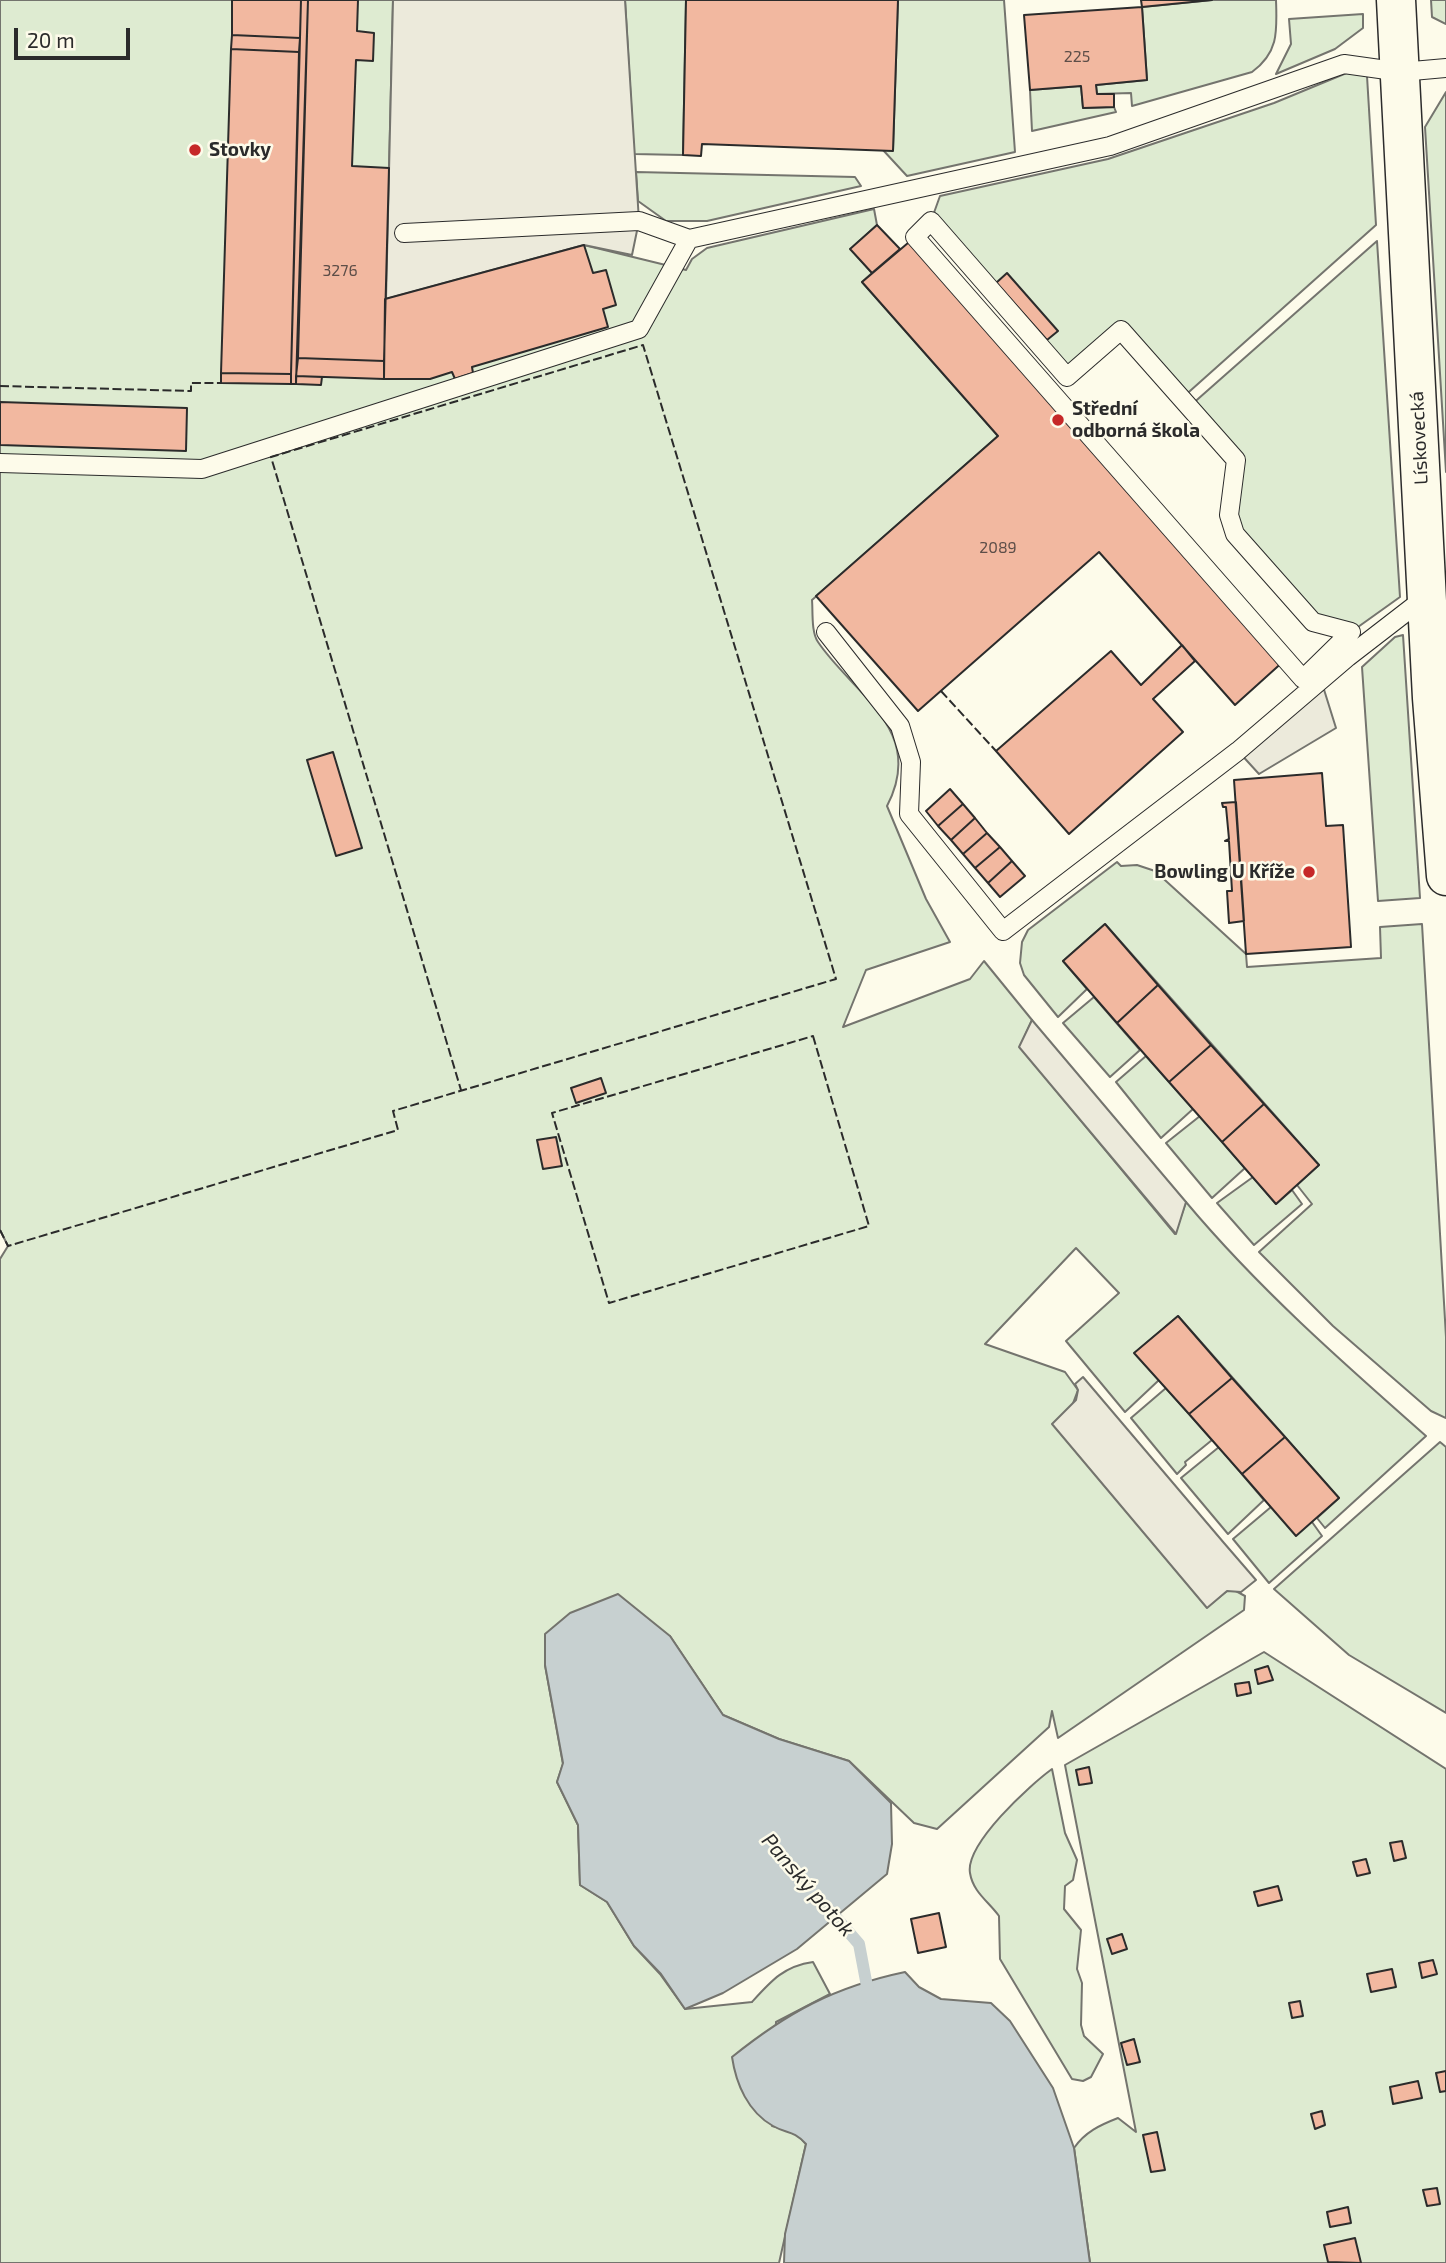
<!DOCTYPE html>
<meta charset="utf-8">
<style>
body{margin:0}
#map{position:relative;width:1446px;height:2263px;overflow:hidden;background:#fdfbea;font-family:"Exo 2",sans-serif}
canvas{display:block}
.scale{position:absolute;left:14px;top:28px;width:116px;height:32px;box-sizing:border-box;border:4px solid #2b2b2b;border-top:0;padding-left:9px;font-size:21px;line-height:24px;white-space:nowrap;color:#2b2b2b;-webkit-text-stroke:5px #fdfbea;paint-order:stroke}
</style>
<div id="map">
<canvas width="1446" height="2263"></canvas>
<div class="scale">20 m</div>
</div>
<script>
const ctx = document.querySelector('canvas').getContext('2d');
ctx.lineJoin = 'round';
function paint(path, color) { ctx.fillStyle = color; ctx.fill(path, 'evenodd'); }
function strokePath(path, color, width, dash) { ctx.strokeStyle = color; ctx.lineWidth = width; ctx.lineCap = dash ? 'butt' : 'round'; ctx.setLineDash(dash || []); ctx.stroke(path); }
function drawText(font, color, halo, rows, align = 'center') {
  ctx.font = font + ' "Exo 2",sans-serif'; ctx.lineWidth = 5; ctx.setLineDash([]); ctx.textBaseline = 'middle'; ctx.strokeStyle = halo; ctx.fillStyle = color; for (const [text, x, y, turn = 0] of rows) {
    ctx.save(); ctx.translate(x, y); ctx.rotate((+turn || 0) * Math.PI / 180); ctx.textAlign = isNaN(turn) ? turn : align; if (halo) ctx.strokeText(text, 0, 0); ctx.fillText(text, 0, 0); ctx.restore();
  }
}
const green = new Path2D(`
 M0 0H393L386 299 584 245 686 270 692 259 707 248 874 209 877 225 851 249 872 273 862 282 998 436 812 600C813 611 811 632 818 642 853 694 927 730 887 806L926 899 950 942 866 970 843 1027 970 979 984 961 1032 1020 1020 1047 1175 1234 1186 1202C1258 1288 1342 1362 1426 1436L1325 1528 1317 1518 1339 1498 1178 1316 1135 1353 1159 1380 1125 1412 1066 1341 1119 1293 1076 1248 985 1344 1065 1372 1078 1390 1072 1406 1053 1424 1207 1607 1227 1591 1234 1590 1245 1596 1244 1610 1058 1738 1052 1711 1049 1727 937 1829 914 1823 849 1761 779 1739 723 1715 670 1636 545 1665 563 1764 557 1782 578 1825 580 1885 607 1902 634 1946 660 1974 685 2009 752 2002C771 1981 784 1966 813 1962L830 1994 776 2022 772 2126 795 2132 806 2144 779 2263H0V1259L8 1246 0 1230Z
 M625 0H686L683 155 634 154Z
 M898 0H1004L1015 152 907 176 883 150H893Z
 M1212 0H1276C1277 31 1279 52 1252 72L1132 106 1131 93 1097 94 1096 85 1147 80 1142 7Z
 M1431 0H1446V24L1432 17Z
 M1363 14V28L1335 49 1276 74 1291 44 1289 19Z
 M1349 72 1367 76 1376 225 1181 399 1121 330 1067 377 931 221 940 196 1108 159 1274 103Z
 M1081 86 1083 108 1114 107 1116 112 1032 131 1030 90Z
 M1446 92V472L1425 127Z
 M636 172 855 177 861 186 707 221H666L638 201Z
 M1377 241 1400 597 1351 632 1313 622 1235 534 1237 467 1190 406Z
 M1403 635 1420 898 1378 901 1362 667 1395 637Z
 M1117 862 1121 866 1137 865 1155 871 1246 954 1247 967 1381 958 1380 927 1422 924 1446 1337V1418L1431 1411 1333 1326 1259 1252 1312 1204 1297 1185 1319 1165 1105 924 1063 961 1087 989 1058 1017 1024 975 1020 963 1022 942 1028 930Z
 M1094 997 1140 1050 1110 1077 1063 1023Z
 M1146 1056 1193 1109 1161 1138 1116 1082Z
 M1200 1116 1245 1168 1212 1198 1166 1143Z
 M1253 1177 1276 1204 1292 1190 1302 1204 1254 1245 1217 1203Z
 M1166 1388 1212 1440 1185 1462 1186 1465 1177 1474 1131 1418Z
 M1440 1442 1446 1447V1713L1349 1655 1274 1589Z
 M1219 1447 1264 1500 1228 1534 1181 1478Z
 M1271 1507 1312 1522 1322 1536 1269 1583 1233 1539Z
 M1264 1652 1446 1769V2263H1090L1074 2148C1085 2132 1100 2125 1118 2118L1136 2132 1065 1765Z
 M1052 1769 1065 1833 1077 1860 1073 1880 1065 1886 1064 1909 1081 1930 1077 1969 1082 1983 1081 2025 1084 2036 1103 2054 1091 2077 1083 2081 1072 2079 1000 1959 999 1916C988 1901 973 1892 970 1873 965 1844 1030 1785 1052 1769Z`);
paint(green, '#deebd1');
strokePath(green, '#74746e', 2);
const parking = new Path2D(`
 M393 0H625L639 221 632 255 584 245 386 299Z
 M1321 680 1336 728 1259 774 1238 751Z
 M1032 1020 1186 1202 1176 1234 1019 1047Z
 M1083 1377 1224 1543 1256 1580 1241 1592 1227 1591 1207 1608 1052 1424 1076 1400 1078 1390 1075 1384Z`);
paint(parking, '#eceadb');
strokePath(parking, '#74746e', 2);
const water = new Path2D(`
 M618 1594 670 1636 723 1715 779 1739 849 1761 891 1803 892 1844 887 1874 797 1949 723 1993 685 2009 661 1974 634 1946 607 1902 580 1885 578 1825 557 1782 563 1763 545 1665V1634L570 1613Z
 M905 1972 919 1987 941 1999 991 2003 1010 2021 1053 2088 1074 2148 1090 2263H784L785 2234 806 2144C793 2130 787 2134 773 2126 748 2112 736 2084 732 2057 788 2012 834 1987 905 1972Z`);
paint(water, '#c7d0d0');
strokePath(water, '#74746e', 2);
strokePath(new Path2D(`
 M826 1906 859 1944 869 1997`), '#c7d0d0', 12);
const building = new Path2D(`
 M232 0H301L300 38 232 35Z
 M301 0H308L296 384H291V374Z
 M308 0H358L357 31 374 33 373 61 356 60 352 166 389 168 384 361 298 358Z
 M686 0H898L893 151 702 144 701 156 683 155Z
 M1141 0H1212L1142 7Z
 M1142 7 1147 80 1096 85 1097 94H1114V107L1083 108 1081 86 1030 90 1024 15Z
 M232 35 300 38 299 52 231 49Z
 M231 49 299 52 291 374 221 373Z
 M877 225 900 249 872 273 850 249Z
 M915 237 1286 659 1235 705 1099 552 918 711 816 596 998 436 862 282Z
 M584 245 593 273 606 270 616 305 603 309 608 327 472 367 473 373 455 379 452 372 430 379H384L385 299Z
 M1007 273 1058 331 1047 340 996 283Z
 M298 358 384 361V379L296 376Z
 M221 373 291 374V384L221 383Z
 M296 376 322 377 321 385 296 384Z
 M0 402 187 408 186 451 0 445Z
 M1182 645 1195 661 1153 699 1183 732 1069 834 996 751 1111 651 1141 685Z
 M333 752 362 848 336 856 307 760Z
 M1322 773 1326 826 1343 825 1351 947 1246 954 1234 780Z
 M950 789 963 804 938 826 926 811Z
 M1236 802 1244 921 1229 923 1227 891H1232L1229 841H1225L1229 839 1226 807H1223L1222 803Z
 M963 804 975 818 951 840 938 826Z
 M975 818 987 833 963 854 951 840Z
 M987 833 1000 847 975 868 963 854Z
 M1000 847 1012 861 988 883 975 868Z
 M1012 861 1025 876 1000 897 988 883Z
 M1105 924 1158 985 1117 1023 1063 961Z
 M1158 985 1211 1045 1169 1082 1117 1023Z
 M1211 1045 1264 1104 1222 1142 1169 1082Z
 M601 1078 606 1093 576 1103 571 1088Z
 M1264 1104 1319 1165 1276 1204 1222 1142Z
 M556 1137 562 1166 543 1169 537 1140Z
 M1178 1316 1232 1378 1189 1414 1134 1353Z
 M1232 1378 1285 1437 1242 1474 1189 1414Z
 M1285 1437 1339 1498 1296 1536 1242 1474Z
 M1268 1666 1273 1680 1258 1684 1255 1670Z
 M1249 1682 1251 1693 1237 1696 1235 1684Z
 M1089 1767 1092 1783 1079 1785 1076 1770Z
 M1402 1841 1406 1858 1394 1861 1390 1843Z
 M1366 1859 1370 1873 1357 1876 1353 1862Z
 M1278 1886 1282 1900 1258 1906 1254 1892Z
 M939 1913 946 1947 918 1953 911 1919Z
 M1122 1934 1127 1949 1112 1954 1107 1939Z
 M1433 1960 1437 1974 1422 1978 1419 1963Z
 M1392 1969 1396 1987 1371 1992 1367 1974Z
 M1300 2001 1303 2016 1292 2018 1289 2003Z
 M1134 2039 1140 2062 1127 2065 1121 2043Z
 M1446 2071V2091L1440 2092 1436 2073Z
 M1418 2081 1422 2098 1393 2104 1390 2087Z
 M1322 2111 1325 2125 1315 2129 1311 2114Z
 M1157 2132 1165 2170 1151 2172 1143 2135Z
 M1437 2188 1440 2204 1427 2206 1423 2190Z
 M1348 2207 1351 2223 1330 2227 1327 2212Z
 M1355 2238 1361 2263 1328 2262 1324 2245Z`);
paint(building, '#f2b8a0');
strokePath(building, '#2b2b2b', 2);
const lane = new Path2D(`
 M931 221 1067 377 1121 330 1236 460 1229 515 1235 534 1313 622 1351 632 1303 679 915 237Z
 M404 233 639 221 689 239
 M0 463 202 469 639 329 689 239 1110 146 1344 64 1401 72 1446 68
 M826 632 900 726 911 762 909 814 1003 931 1238 751 1348 657 1427 596`);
const secondary = new Path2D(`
 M1396 0 1432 698 1446 876`);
strokePath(lane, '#2b2b2b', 20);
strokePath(secondary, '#2b2b2b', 41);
strokePath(lane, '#fdfbea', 18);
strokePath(secondary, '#fdfbea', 38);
strokePath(new Path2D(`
 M0 386 191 391V383H221
 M941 691 996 751
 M813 1036 869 1226 609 1303 552 1113Z
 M0 1230 8 1246 398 1130 393 1111 836 979 643 345 271 457 461 1090`), '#2b2b2b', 2, [9, 3.5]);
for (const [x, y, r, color] of [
 [195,150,7,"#c62828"],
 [1058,420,7,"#c62828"],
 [1309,872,7,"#c62828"]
]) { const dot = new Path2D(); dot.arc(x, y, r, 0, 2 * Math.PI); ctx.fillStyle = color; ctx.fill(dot); strokePath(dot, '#fdfbea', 2.5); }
drawText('16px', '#5d4e48', null, [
 ["225",1077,57],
 ["3276",340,271],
 ["2089",998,548]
]);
drawText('bold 19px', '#2b2b2b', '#fdfbea', [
 ["Stovky",209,150],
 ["Střední",1072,409],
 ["odborná škola",1072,431],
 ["Bowling U Kříže",1295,872,"right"]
], 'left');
drawText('19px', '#2b2b2b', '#fdfbea', [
 ["Lískovecká",1419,438,-93]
]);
drawText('italic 21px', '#2b2b2b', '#fdfbea', [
 ["Panský potok",808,1885,49]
]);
</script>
